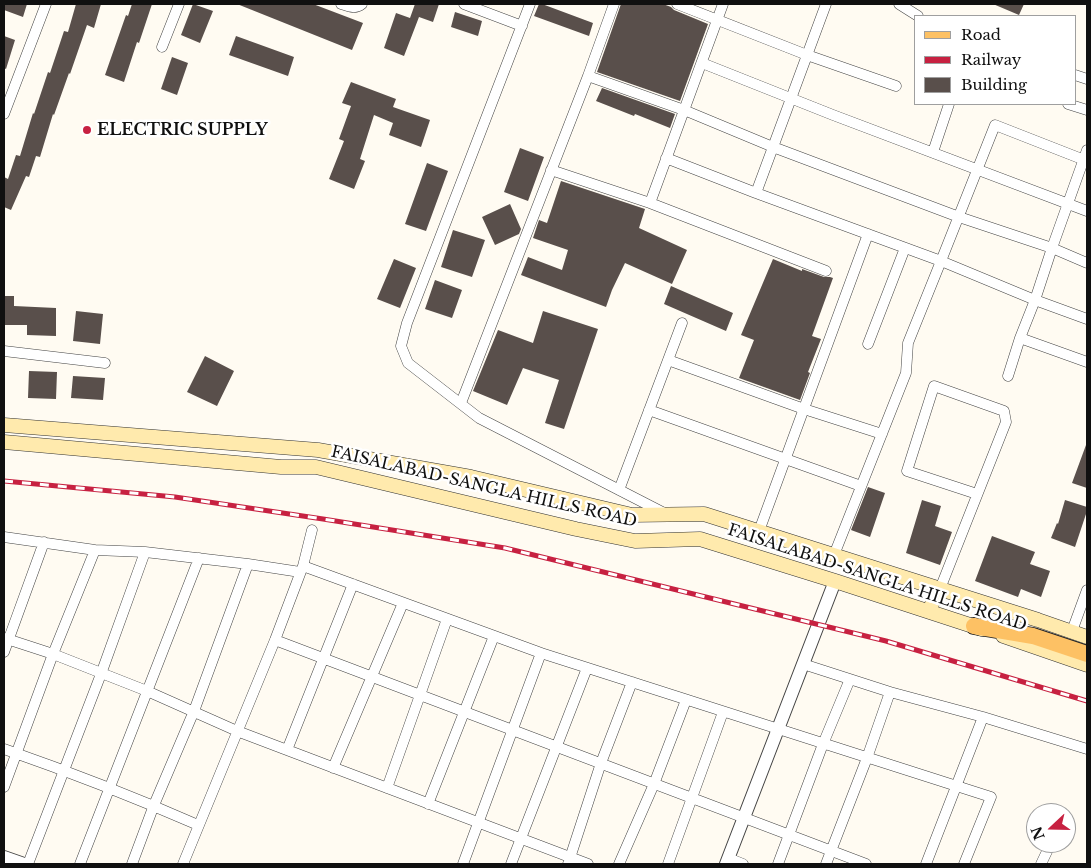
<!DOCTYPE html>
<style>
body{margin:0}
#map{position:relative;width:1091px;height:868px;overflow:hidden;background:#fffbf2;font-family:"Libre Baskerville",serif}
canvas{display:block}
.frame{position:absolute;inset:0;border:5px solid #101010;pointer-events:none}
.legend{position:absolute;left:914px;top:15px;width:162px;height:90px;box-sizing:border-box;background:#fff;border:1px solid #9f9f9f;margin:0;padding:6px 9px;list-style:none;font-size:15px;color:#101010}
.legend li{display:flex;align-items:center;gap:10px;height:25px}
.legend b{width:25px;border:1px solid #9f9f9f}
.north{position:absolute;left:1026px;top:803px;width:50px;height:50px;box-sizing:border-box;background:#fff;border:1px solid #9f9f9f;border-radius:50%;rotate:249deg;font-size:14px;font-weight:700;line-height:20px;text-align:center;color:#101010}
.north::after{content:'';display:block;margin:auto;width:18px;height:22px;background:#c72141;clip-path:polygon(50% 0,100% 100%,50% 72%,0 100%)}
</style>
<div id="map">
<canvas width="1091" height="868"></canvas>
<div class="frame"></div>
<ul class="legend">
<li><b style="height:6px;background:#fdc164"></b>Road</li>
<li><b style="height:6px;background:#c72141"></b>Railway</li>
<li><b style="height:14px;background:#594f4b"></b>Building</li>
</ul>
<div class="north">N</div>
</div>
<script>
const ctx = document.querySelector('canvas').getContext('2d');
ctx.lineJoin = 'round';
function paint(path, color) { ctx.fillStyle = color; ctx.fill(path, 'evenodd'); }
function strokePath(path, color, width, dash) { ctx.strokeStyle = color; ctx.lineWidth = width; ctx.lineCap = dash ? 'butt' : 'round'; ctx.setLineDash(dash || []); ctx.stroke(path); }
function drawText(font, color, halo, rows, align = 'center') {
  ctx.font = font + ' "Libre Baskerville",serif'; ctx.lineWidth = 5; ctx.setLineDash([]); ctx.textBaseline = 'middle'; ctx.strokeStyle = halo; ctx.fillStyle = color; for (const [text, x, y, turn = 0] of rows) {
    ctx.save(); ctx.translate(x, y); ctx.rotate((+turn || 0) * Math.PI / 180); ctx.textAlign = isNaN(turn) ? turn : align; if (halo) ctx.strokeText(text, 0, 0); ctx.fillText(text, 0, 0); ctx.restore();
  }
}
paint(new Path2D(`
 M4 4H27L23 17 4 10Z
 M76 4H101L94 28 87 25 70 74 69 73 54 115 53 114 40 157 36 156 29 177 26 176 11 210 4 207V177L8 179 16 155 20 156 33 113 34 114 48 72 50 73 64 31 68 32Z
 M132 4H152L139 43 137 42 124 82 105 75 126 15 128 16Z
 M193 4 213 11 200 43 181 35Z
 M237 4H313L363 23 352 50Z
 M415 4H439L433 22 419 17 404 56 384 48 396 13 410 18Z
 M539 4H542L593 23 589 36 534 16Z
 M621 4H663L671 7 674 10 708 24 680 101 597 72Z
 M993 4H1024L1019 15Z
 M455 12 482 21 478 36 451 27Z
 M4 36 15 40 6 69 4 68Z
 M236 36 294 57 288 76 229 55Z
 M172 57 188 63 177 95 161 89Z
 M351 82 396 99 393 107 430 120 421 147 389 135 393 123 374 115 360 159 365 161 354 189 329 179 344 141 339 139 351 106 342 103Z
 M602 88 675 114 670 128 635 114 634 116 596 101Z
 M520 148 544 157 528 201 504 192Z
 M427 163 448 171 426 231 405 224Z
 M561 181 645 209 639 228 687 250 672 284 625 263 612 290 606 307 521 275 528 257 562 270 568 250 533 238 539 220 547 223Z
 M510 204 521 229 519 234 495 245 482 217Z
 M453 230 485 240 472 277 441 267Z
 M394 259 416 268 400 308 377 299Z
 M773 259 802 271V269L824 277H830L833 278 812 336 821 339 808 372 810 373 800 400 739 378 754 340 741 335Z
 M435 280 462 290 452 318 425 309Z
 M671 286 733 313 726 331 664 304Z
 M4 296H14V306L56 308V336L27 335V325H4Z
 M76 311 103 314 100 344 73 341Z
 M543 311 598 329 564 429 545 423 559 380 523 368 507 405 473 391 498 330 533 343Z
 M205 356 234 371 217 406 187 392Z
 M29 371 57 372 56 399 28 398Z
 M73 376 105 378 103 400 71 398Z
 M1086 445H1087V488L1072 483Z
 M868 487 885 493 870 537 851 530Z
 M922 500 941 506 935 526 952 532 940 565 906 553Z
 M1065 500 1087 507V511L1075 547 1051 538 1057 523 1058 524Z
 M992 536 1035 552 1030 564 1050 571 1041 597 1021 589 1018 597 975 581Z`), '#594f4b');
const minor = new Path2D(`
 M341 4C348 6 355 10 362 4
 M464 4 522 26
 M530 4 407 323 401 346 408 363 479 418 666 514
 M677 4 807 55 896 86
 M723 4 650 203 826 271
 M826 4 756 193 941 261 1035 300 1087 319
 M899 4 918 16
 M162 47 179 4
 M702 63 833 115 1087 211
 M1075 75 1087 79
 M588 76 684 110 773 147 959 217 1052 248 1087 263
 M1068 104 1087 110
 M4 114 46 4
 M1087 150 1052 248 1035 300 1020 338 1087 362
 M933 152 949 104
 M666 158 756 193
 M551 170 650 203
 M868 344 905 248
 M4 351 105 363
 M668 360 804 409 882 434
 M1008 376 1020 338
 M461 403 588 76 614 4
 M649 410 861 486
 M619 490 682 323
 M759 531 868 234
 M4 537 95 550 145 552 248 564 300 572
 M834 555 906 373 908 343 941 261 995 125 1087 161
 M303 566 541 653 991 797 964 864
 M938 594 1006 422 1004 411 934 386 907 471 977 494
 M1072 631 1087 590
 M4 638 53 654 147 691 237 731 287 750 588 864
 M275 640 866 864
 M4 652 44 542
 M803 664 890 692 983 717 1087 749
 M4 749C70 772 134 797 198 825
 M287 750 353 584
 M333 768 403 603
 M4 787 53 654 95 550
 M387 788 447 619
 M428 804 494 636
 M728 858 743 864
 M28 864 101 674 145 552
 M80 864 199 558
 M132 864 154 805 194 711 248 564
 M183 864 275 640 303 566 312 530
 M463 864 541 653
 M511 864 587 668
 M568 864 601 763 632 682
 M619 864 654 784 686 700
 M668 864 723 712
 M778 864 823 744 850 679
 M826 864 867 758 890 692
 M926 864 983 717
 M1041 864 1051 843`);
const tertiary = new Path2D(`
 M4 857 24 864
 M726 864 835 581`);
const secondary = new Path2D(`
 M4 425 318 450 471 477 632 515 704 514 1038 620 1087 637
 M4 442 281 467H316L576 529 635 541 700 539 835 581 982 629
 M930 612 936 588
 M1003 636 1087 665`);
const primary = new Path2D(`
 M974 626 1033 636 1087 654`);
strokePath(minor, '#434343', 11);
strokePath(tertiary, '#434343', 14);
strokePath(secondary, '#323232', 15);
strokePath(primary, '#212121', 18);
strokePath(minor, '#fff', 10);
strokePath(tertiary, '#fff', 12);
strokePath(secondary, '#ffeaad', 14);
strokePath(primary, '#fdc164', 16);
const rail = new Path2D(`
 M4 481 175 497 323 519 505 548 886 641 1087 701`);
strokePath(rail, '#c72141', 5);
strokePath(rail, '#fff', 3, [9]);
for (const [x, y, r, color] of [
 [87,130,5,"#c72141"]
]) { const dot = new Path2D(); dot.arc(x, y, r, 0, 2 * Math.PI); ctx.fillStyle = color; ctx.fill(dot); strokePath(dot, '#fff', 2); }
drawText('bold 16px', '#101010', '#fff', [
 ["ELECTRIC SUPPLY",97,130]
], 'left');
drawText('16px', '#101010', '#fff', [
 ["FAISALABAD-SANGLA HILLS ROAD",484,487,13],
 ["FAISALABAD-SANGLA HILLS ROAD",877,578,18]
]);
</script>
